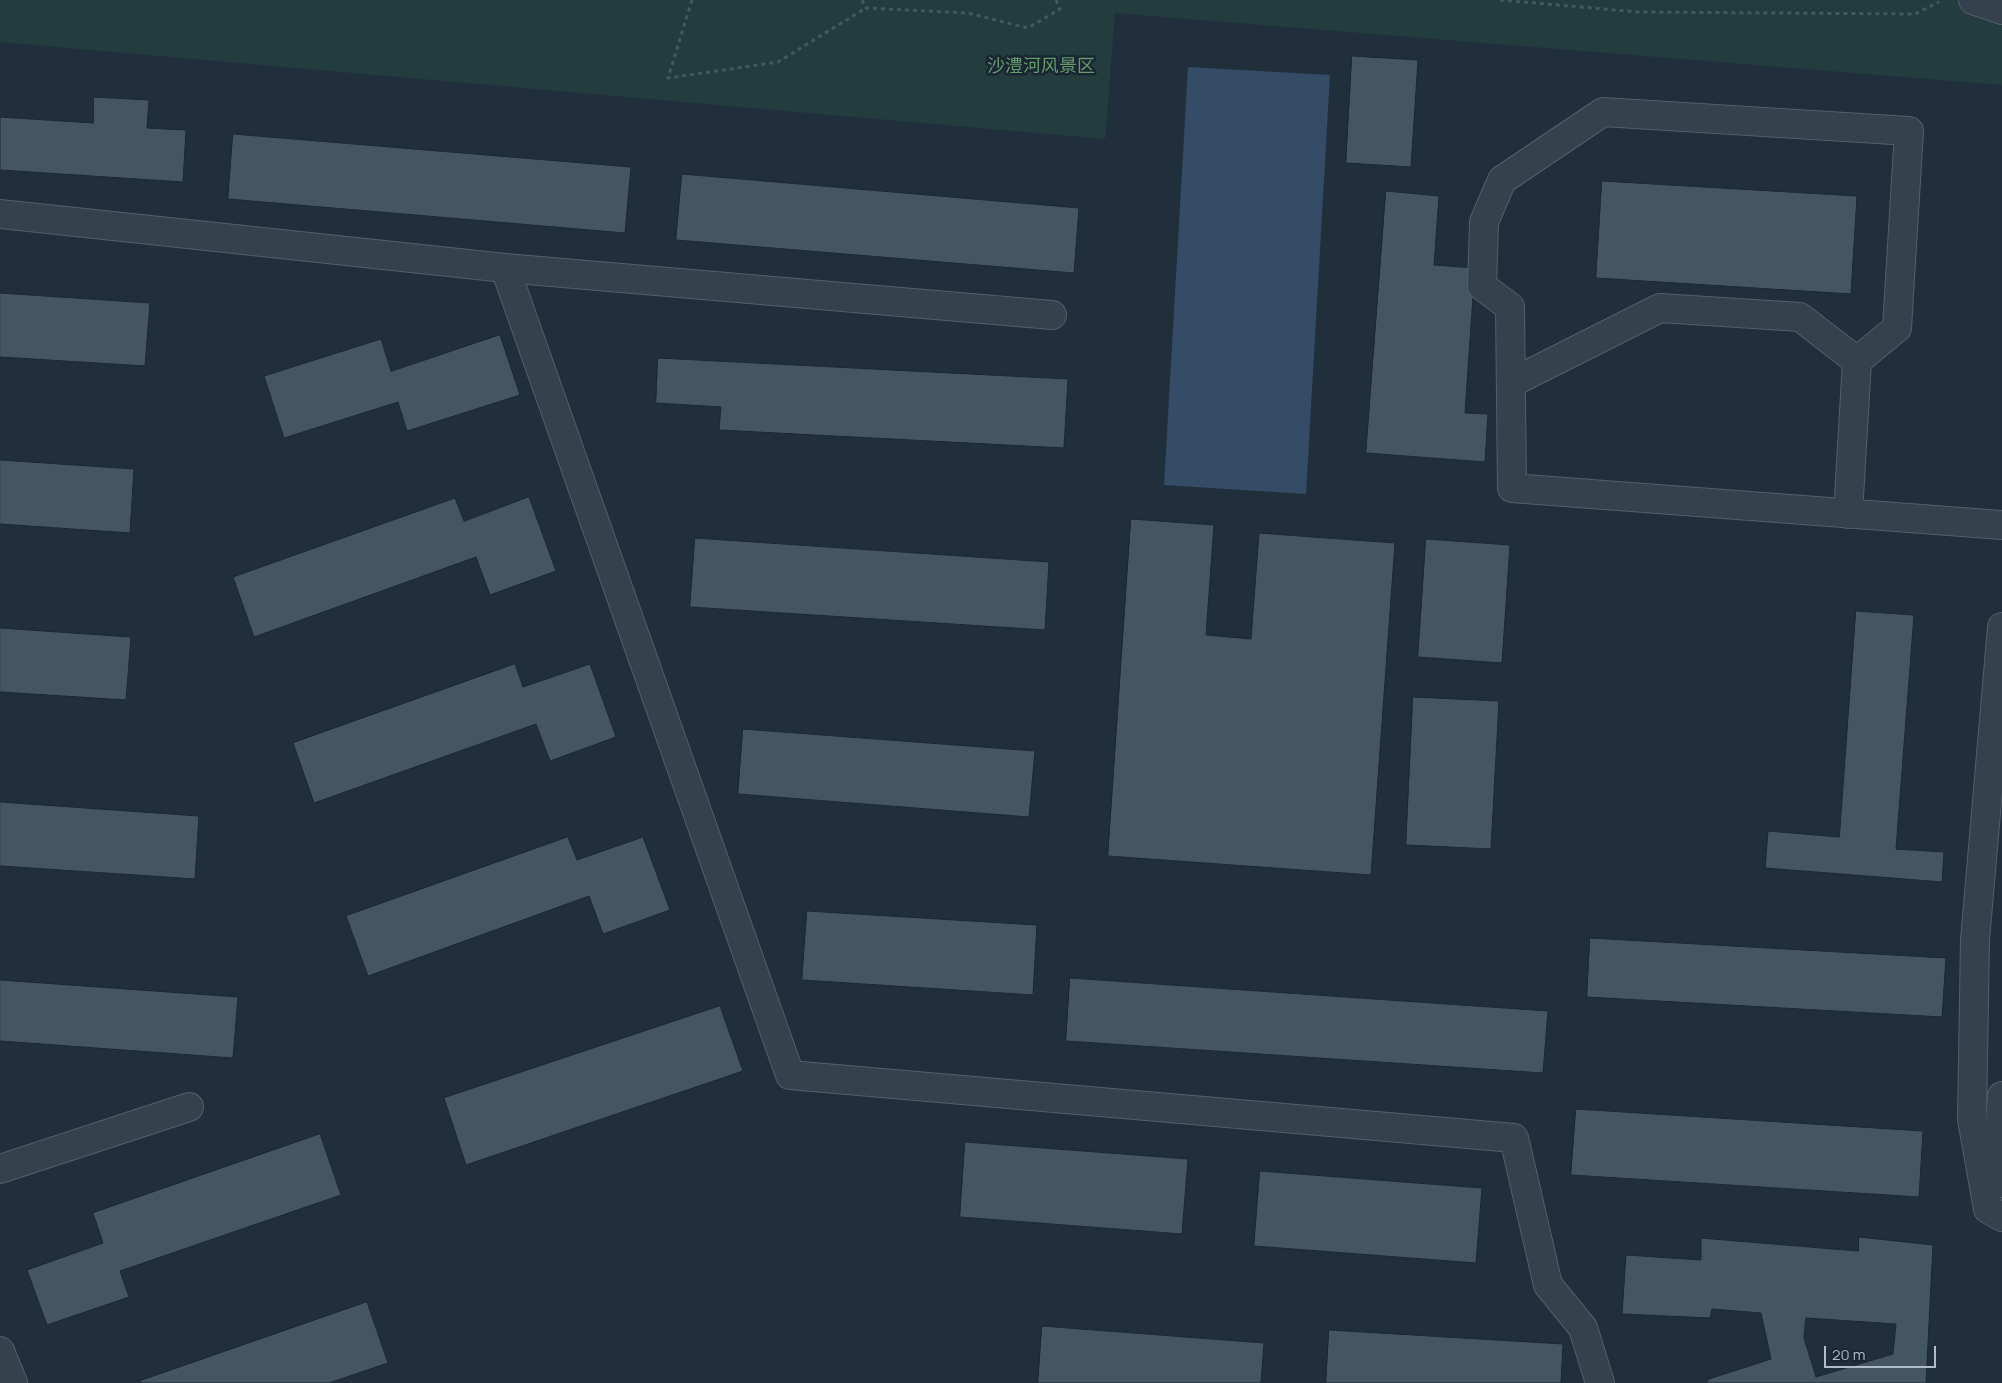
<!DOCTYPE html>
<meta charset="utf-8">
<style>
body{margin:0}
#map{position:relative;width:2002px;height:1383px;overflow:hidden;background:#212f3d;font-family:Manrope,sans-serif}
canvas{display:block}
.scale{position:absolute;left:1824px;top:1346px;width:112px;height:22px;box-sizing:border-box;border:2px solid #b0bcc9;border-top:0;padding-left:6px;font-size:15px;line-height:18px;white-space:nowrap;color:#b0bcc9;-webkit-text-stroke:4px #1a2632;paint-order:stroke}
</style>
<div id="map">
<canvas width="2002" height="1383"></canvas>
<div class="scale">20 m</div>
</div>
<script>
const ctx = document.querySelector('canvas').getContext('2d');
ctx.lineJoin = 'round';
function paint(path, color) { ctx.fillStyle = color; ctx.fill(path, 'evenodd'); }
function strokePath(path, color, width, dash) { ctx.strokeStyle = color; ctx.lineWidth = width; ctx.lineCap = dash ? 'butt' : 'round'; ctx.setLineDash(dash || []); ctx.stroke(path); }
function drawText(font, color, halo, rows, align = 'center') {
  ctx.font = font + ' Manrope,"Noto Sans SC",sans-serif'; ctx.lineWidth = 5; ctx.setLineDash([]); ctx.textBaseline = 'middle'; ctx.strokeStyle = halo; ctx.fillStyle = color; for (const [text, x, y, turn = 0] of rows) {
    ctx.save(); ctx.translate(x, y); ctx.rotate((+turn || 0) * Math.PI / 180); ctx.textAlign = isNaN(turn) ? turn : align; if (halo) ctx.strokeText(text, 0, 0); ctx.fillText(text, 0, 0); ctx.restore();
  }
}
paint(new Path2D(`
 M0 0H2002V85L1115 13 1105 139 0 42Z`), '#233d3e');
paint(new Path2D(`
 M1188 67 1330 75 1306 494 1164 485Z`), '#344c65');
const building = new Path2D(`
 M1352 56 1418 60 1411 167 1346 163Z
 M94 97 149 100 147 128 186 130 183 182 0 170V117L93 123Z
 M233 134 631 167 625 233 228 199Z
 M682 174 1079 208 1074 273 676 240Z
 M1602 181 1857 196 1851 294 1596 278Z
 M1386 191 1439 196 1434 265 1475 268 1465 413 1488 414 1485 462 1366 453Z
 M0 293 150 303 145 366 0 357Z
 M500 335 520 395 407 431 398 402 284 438 264 376 381 339 391 371Z
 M658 358 1068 379 1064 448 719 430 721 407 656 403Z
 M0 460 134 469 130 533 0 524Z
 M529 497 556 571 490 595 476 557 254 637 233 577 455 498 464 521Z
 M1131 519 1214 525 1206 635 1251 639 1259 533 1395 543 1371 875 1108 856Z
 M695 538 1049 562 1045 630 690 607Z
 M1426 539 1510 545 1502 663 1418 657Z
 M1856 611 1914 615 1896 849 1944 852 1942 882 1765 868 1768 831 1839 837Z
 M0 628 131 637 126 700 0 692Z
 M515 664 523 687 590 664 616 737 550 761 536 724 314 803 293 743Z
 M1413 697 1499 701 1491 849 1406 845Z
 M743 729 1035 751 1029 817 738 794Z
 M0 802 199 816 195 879 0 866Z
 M568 837 577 860 643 837 670 910 603 934 589 896 368 976 346 916Z
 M807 911 1037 925 1033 995 802 980Z
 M1590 938 1946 958 1942 1017 1587 997Z
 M1070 978 1548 1011 1543 1073 1066 1041Z
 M0 980 238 997 233 1058 0 1041Z
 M720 1006 743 1071 466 1165 444 1098Z
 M1576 1109 1923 1131 1919 1197 1571 1175Z
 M320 1134 341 1195 120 1271 129 1297 47 1325 27 1270 103 1243 93 1213Z
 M965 1142 1188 1159 1182 1234 960 1217Z
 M1260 1171 1482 1188 1476 1263 1254 1246Z
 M1859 1237 1933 1245 1926 1383H1706L1709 1379 1771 1359 1761 1313 1712 1309 1710 1318 1622 1314 1626 1255 1701 1260V1238L1858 1251ZM1806 1318 1896 1324 1893 1354 1816 1377 1804 1338Z
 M367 1302 388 1363 329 1383H141L140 1381Z
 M1042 1326 1264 1343 1261 1383H1038Z
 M1329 1330 1563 1344 1561 1383H1326Z`);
paint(building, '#445564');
strokePath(building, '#1c2834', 1);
const street = new Path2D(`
 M1973 0 2002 10
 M0 214 505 268 790 1075 1514 1138 1548 1285 1583 1328 1600 1383
 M505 268 1052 315
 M1857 361 1897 328 1909 131 1603 112 1502 180 1484 222 1482 286 1510 307 1512 488 2002 525
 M1511 383 1660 308 1800 317 1857 361 1848 514
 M2002 627 1975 940 1972 1119 1988 1209 2002 1217
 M2002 1096 1996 1175 2002 1183
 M0 1169 189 1107
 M0 1351 13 1383`);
strokePath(street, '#535f6b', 30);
strokePath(new Path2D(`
 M692 0 668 78 778 62 866 8
 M862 0 866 8 968 13 1028 28 1060 9 1056 0
 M1500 0 1638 12 1915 14 1939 2`), '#415a5b', 3, [4, 4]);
strokePath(street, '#35414d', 28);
drawText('18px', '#669b6d', '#1a2632', [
 ["沙澧河风景区",1041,67]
]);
</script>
